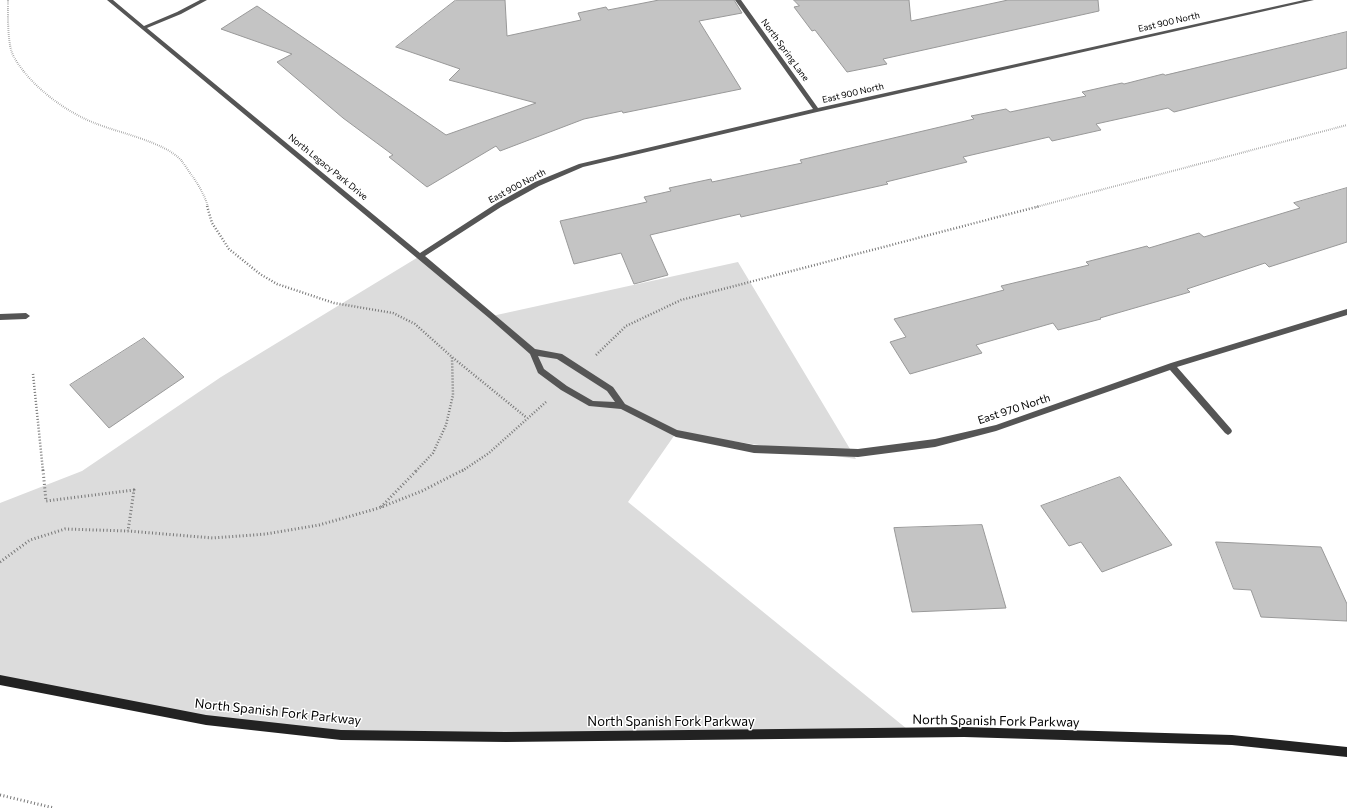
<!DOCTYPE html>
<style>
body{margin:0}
canvas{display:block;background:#fff}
</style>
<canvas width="1347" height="808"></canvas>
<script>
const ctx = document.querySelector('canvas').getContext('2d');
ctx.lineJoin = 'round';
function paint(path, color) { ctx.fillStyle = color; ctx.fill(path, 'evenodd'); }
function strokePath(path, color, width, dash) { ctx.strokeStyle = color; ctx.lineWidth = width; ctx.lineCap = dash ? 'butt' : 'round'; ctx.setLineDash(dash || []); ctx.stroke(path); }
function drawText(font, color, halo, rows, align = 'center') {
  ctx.font = font + ' Commissioner,sans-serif'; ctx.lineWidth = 3; ctx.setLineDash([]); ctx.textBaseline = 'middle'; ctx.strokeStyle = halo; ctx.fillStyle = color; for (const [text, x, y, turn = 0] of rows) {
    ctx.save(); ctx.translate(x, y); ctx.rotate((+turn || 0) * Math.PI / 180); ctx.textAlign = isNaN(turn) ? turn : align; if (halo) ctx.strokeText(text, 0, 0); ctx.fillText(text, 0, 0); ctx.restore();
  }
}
paint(new Path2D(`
 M420 256 492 316 738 262 856 459 676 433 628 502 912 733 341 735 206 720 0 680V503L82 471 221 377Z`), '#dcdcdc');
const building = new Path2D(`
 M456 0H505L507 36 581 20 578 13 606 7 608 10 659 0H734L742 13 699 21 741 89 623 113 622 111 584 119 500 151 496 146 427 187 389 157 393 155 343 118 277 62 292 54 221 29 257 6 446 135 536 103 449 80 460 69 396 47Z
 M794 0H909L911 21 1008 0H1098L1099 11 883 59 887 64 847 72 815 30 812 31 794 7 799 6Z
 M1347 32V68L1174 112 1168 108 1096 124 1101 130 1052 141 1049 137 963 157 967 162 886 182 888 184 741 217 740 214 650 235 668 275 634 284 621 253 574 264 560 221 647 202 644 197 671 191 669 188 711 179 712 182 802 163 800 160 974 119 971 116 1006 109 1010 112 1086 96 1082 92 1122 83 1124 84 1163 74 1165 75Z
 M1347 188V242L1269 267 1265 263 1187 289 1190 292 1100 318 1101 319 1058 330 1053 323 976 345 982 353 910 374 890 342 906 337 894 319 1004 290 1001 286 1089 265 1086 262 1147 246 1149 248 1199 233 1204 237 1300 208 1294 203Z
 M144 338 184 377 109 428 70 385Z
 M1120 477 1172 545 1102 572 1081 542 1069 546 1041 506Z
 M982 525 1006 608 912 612 894 528Z
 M1216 542 1321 547 1347 604V621L1261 617 1251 590 1234 589Z`);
paint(building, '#c4c4c4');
strokePath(building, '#999', 1);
strokePath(new Path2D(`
 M8 0C8 14 7 46 14 57 30 86 67 113 97 124 120 133 164 142 181 160 185 165 189 172 193 177 199 186 205 196 208 207
 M1036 207 1347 125`), '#777', 2, [0.5, 1.5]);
strokePath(new Path2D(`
 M207 206 212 223 229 249 260 274 277 284 334 303 393 313 415 324 452 357 527 418
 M596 355 626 326 681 300 1040 206
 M33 374 43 471
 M416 471 433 453 446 425 453 395 452 357
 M462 471 489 453 546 402`), '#777', 2.5, [1, 2]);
strokePath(new Path2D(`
 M43 470 46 501 134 490 128 531
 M381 507 417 470
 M0 562 30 540 65 529 128 531 213 538 266 534 319 525 379 508 422 491 463 470
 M0 795 54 808`), '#777', 3, [1, 2.5]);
paint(new Path2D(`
 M107 0H113L144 26 177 12 200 0H207L181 14 147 28 420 253 497 203 535 182 579 164 813 109 735 0H741L818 108 1304 0H1314L817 112 583 167 539 186 501 207 425 256 535 349 562 354 613 387 625 404 677 430 754 445 858 449 935 439 996 425 1171 363 1347 309V315L1177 367 1231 429 1232 431 1231 433 1228 435 1225 433 1170 370 996 431 935 447 858 457 754 453 676 437 621 409 589 406 561 390 538 373 530 354 489 318ZM538 356 557 359 607 391 615 402 593 401 567 386 544 369Z
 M26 313 30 316 26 319 0 320V314Z`), '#555');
paint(new Path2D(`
 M0 675 206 715 341 730 506 732 964 727 1232 735 1347 747V757L1232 745 964 737 506 742 341 740 206 725 0 685Z`), '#222');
drawText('9px', '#000', '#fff', [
 ["East 900 North",1169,22,-13],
 ["North Spring Lane",785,50,54],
 ["East 900 North",853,93,-13],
 ["North Legacy Park Drive",328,167,39],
 ["East 900 North",517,186,-28]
]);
drawText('11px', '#000', '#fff', [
 ["East 970 North",1014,409,-18]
]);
drawText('13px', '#000', '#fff', [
 ["North Spanish Fork Parkway",278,712,6],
 ["North Spanish Fork Parkway",996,721,1],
 ["North Spanish Fork Parkway",671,722]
]);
</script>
